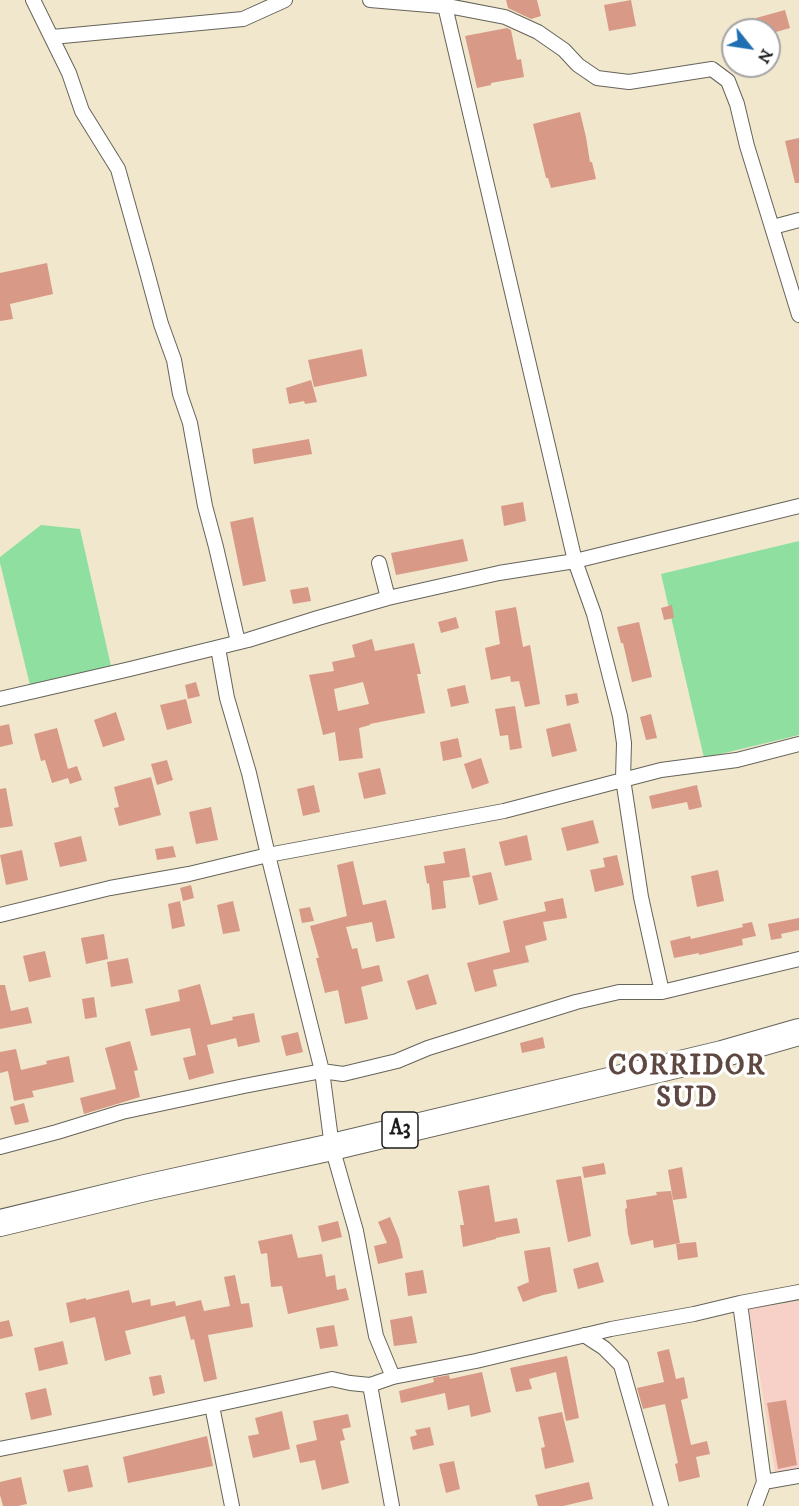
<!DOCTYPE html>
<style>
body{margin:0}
#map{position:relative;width:799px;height:1506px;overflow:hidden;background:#f0e7cd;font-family:"IM FELL DW Pica",serif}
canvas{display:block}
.north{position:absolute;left:721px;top:18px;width:60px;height:60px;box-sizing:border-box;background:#fff;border:2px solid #a4a4a4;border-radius:50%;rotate:120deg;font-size:16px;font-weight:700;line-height:24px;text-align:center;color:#1c1c1c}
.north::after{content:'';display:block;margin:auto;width:21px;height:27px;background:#1f6fb2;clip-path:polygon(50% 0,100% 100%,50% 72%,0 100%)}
</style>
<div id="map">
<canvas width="799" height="1506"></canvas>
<div class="north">N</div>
</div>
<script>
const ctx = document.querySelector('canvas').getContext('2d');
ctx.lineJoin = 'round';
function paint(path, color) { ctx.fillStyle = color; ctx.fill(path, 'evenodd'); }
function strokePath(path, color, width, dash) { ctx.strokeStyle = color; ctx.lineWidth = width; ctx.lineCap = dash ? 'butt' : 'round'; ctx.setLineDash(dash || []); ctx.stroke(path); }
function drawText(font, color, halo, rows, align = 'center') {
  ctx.font = font + ' "IM FELL DW Pica",serif'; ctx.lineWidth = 6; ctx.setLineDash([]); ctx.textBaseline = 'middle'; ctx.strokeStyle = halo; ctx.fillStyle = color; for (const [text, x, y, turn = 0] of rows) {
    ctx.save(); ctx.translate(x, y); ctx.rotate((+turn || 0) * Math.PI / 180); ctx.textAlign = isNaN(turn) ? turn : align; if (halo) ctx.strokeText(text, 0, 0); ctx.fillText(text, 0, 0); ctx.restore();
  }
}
paint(new Path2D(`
 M799 1301V1470L775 1472 749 1309Z`), '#f7d1c8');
paint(new Path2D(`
 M41 525 80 529 111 666 30 685 0 563V557Z
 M799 541V735L704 758 661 574Z`), '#8fe0a0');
paint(new Path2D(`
 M506 0H537L541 16 531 19 508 8Z
 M631 0 636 26 609 31 604 5Z
 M785 10 790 28 769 34V30H759L756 18Z
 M507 28 511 30 517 60 521 59 524 77 491 83V85L477 88 465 36Z
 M580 112 586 137 590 162H592L596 179 551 188 548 178H546L533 124Z
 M799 138V183H795L785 141Z
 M47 263 53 294 10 304 13 319 0 321V273Z
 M362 349 367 376 314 387 308 360Z
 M311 380 317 402 305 404 304 401 289 404 286 388Z
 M309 439 312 454 254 464 252 449Z
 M523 502 526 521 504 526 501 506Z
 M253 517 266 581 243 586 230 522Z
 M463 539 468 561 396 575 391 553Z
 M308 587 311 601 293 604 290 590Z
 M672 605 674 618 664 620 661 608Z
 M516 607 523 647 530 645 540 704 525 707 519 681 511 682 510 676 491 680 485 648 500 644 495 611Z
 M456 617 459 628 441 633 438 622Z
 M639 622 652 677 632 682 623 643H621L617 627Z
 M372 639 375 651 414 643 421 674H417L425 713 370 724V725L359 728 363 758 339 761 335 732 323 735 309 675 334 671 332 662 355 657 352 645ZM363 682 369 704 338 711 334 689Z
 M196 682 200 696 188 699 185 685Z
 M465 685 469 703 451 707 447 689Z
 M577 693 579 703 567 706 565 695Z
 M186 699 192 723 167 730 160 705Z
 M515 706 522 748 510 750 508 735 500 736 495 709Z
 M116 712 125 740 103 747 94 720Z
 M651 714 657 738 646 740 640 717Z
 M570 723 577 751 552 757 546 729Z
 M9 724 13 744 0 747V726Z
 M57 728 68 769 77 766 82 780 70 784 68 778 52 783 45 760 41 761 34 734Z
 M458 738 462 757 443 761 440 742Z
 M481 758 489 783 472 789 464 764Z
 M167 760 173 780 157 785 151 764Z
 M380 768 386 794 364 799 358 773Z
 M151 777 161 815 119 826 114 808 119 807 114 787Z
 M314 785 320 812 303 816 297 789Z
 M697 785 702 807 689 810 687 802 652 809 649 796Z
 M6 788 13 826 0 828V789Z
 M211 807 218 840 196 844 189 812Z
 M593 820 599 843 567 851 561 828Z
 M527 835 532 860 505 866 499 842Z
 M81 836 87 861 60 867 54 843Z
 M173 846 176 857 157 860 155 849Z
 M465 848 470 877 443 881 446 908 432 910 429 883 427 884 424 866 445 863 443 852Z
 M22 850 28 880 6 885 0 855Z
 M617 855 624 885 595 892 590 870 605 867 603 858Z
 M353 861 363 905 386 900 395 938 376 942 372 922 346 927 352 949 357 948 362 969 379 965 383 981 361 987 368 1019 345 1024 338 990 325 993 316 958H319L310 926 347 916 337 865Z
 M718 870 724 901 697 907 691 876Z
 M491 872 498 900 479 905 472 876Z
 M191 885 194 898 183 901 180 888Z
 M563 898 567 918 543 922 547 940 525 946 529 962 493 970 497 986 475 992 467 963 510 952 503 921 546 911 544 902Z
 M180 901 185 926 172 929 168 904Z
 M233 901 240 931 223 934 217 905Z
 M310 907 314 921 302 923 299 909Z
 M799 918V930L781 934 782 938 771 940 768 924Z
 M752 922 756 936 742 939 743 945 699 955V953L674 958 670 941 690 936 691 939 743 927 742 924Z
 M104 934 108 959 86 964 81 938Z
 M45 951 51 977 29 982 23 956Z
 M128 958 133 983 111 987 107 962Z
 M428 974 437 1004 416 1010 407 981Z
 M200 984 211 1025 233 1020 232 1017 254 1013 260 1042 238 1047 236 1038 207 1045 214 1073 189 1080 183 1058 196 1055 190 1028 151 1036 145 1009 180 1001 178 990Z
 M0 985H5L11 1011 28 1007 32 1023 0 1029Z
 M94 997 97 1017 85 1019 82 999Z
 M298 1032 303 1052 286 1056 281 1036Z
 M543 1037 545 1048 522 1053 520 1043Z
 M130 1041 138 1070 134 1071 140 1097 84 1114 80 1098 116 1089 105 1048Z
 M16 1049 21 1070 47 1064 46 1061 69 1056 74 1082 32 1091 34 1097 14 1101 8 1071 0 1073V1052Z
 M24 1103 29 1122 15 1125 10 1107Z
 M604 1163 606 1174 584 1178 582 1167Z
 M682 1167 687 1198 673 1200 668 1170Z
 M581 1176 591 1236 568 1242 556 1180Z
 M489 1185 495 1222 517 1218 520 1233 496 1238V1239L463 1247 460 1225H464L458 1191Z
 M671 1191 680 1243 654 1248 653 1240 631 1245 628 1234 625 1209 627 1208 626 1200 657 1195 656 1192Z
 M390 1217 399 1239 403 1258 378 1264 374 1246 387 1243 378 1222Z
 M338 1221 342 1237 322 1242 318 1226Z
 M292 1234 298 1258 322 1254 326 1277 335 1275 337 1290 346 1288 349 1300 288 1314 282 1286 271 1287 267 1253 261 1254 258 1241Z
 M696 1242 698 1257 678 1260 676 1244Z
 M550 1247 557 1292 543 1295 523 1302 517 1287 529 1282 524 1251Z
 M598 1262 604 1282 578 1289 573 1269Z
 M423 1270 427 1293 408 1296 405 1273Z
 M235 1275 241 1304 249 1303 253 1327 208 1335 217 1379 204 1382 194 1339 191 1340 185 1316 125 1331 131 1354 105 1361 95 1317 70 1323 66 1303 86 1298V1300L129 1290 132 1303 150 1299 151 1306 175 1301 176 1306 201 1300 204 1311 230 1306 224 1277Z
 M412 1316 417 1343 394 1346 390 1320Z
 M9 1320 13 1336 0 1339V1322Z
 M334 1325 338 1346 320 1349 316 1328Z
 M63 1341 68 1364 39 1371 34 1348Z
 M669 1349 676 1379 684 1377 688 1398 681 1400 691 1445 707 1441 710 1454 696 1457 700 1477 679 1482 675 1464 678 1463 665 1404 643 1409 637 1388 664 1382 657 1352Z
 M567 1356 579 1418 566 1421 556 1372 529 1379 532 1389 516 1392 510 1368Z
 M482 1372 491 1412 471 1417 469 1405 448 1410 445 1393 401 1403 399 1391 434 1382 433 1378 449 1375 450 1379Z
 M161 1375 165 1393 153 1396 149 1377Z
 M46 1388 52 1415 31 1420 25 1393Z
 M786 1400 797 1465 778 1469 767 1403Z
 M282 1411 290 1449 253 1458 248 1436 259 1434 255 1418Z
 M562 1412 574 1462 545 1469 541 1448 545 1447 538 1417Z
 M348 1414 351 1427 342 1429 345 1440 340 1441 349 1483 322 1490 315 1460 300 1463 296 1445 317 1440 313 1421Z
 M430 1427 434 1445 413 1450 410 1437 417 1435 415 1430Z
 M207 1436 213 1466 128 1483 123 1457Z
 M454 1461 460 1489 446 1493 439 1464Z
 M88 1465 93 1487 68 1492 63 1470Z
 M21 1477 27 1504 18 1506H3L0 1495V1482Z
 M589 1482 593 1499 563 1506H538L535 1495Z`), '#d99987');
const street = new Path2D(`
 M33 0 69 73 82 111 118 169 145 265 161 324 174 360 180 394 190 423 205 506 216 547 238 642
 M370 0 453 7 505 17 538 32 564 50 578 65 597 78 629 82 712 69 728 81 737 104 747 146 799 315
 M52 37 243 19 285 0
 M773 227 799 220
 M379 563 388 598
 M218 648 227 698 249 773 268 855 322 1071 332 1147 356 1231 376 1336 393 1377
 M0 699 130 669 248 640 318 618 388 598 499 573 575 561 799 506
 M0 915 110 888 189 874 268 855 504 811 661 770 737 760 799 744
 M662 992 799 959
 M0 1147 57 1132 122 1112 244 1086 322 1071 343 1074 397 1061 428 1048 576 1002 619 992H662L641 897 623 779 624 743 620 716 594 614 575 561 445 6
 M740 1303 764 1482 755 1506
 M584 1335 604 1348 621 1365 661 1506
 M370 1385 392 1506
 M212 1406 232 1506
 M0 1449C111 1427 222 1404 332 1379L350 1383 370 1385 393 1377 476 1361 611 1329 694 1314 740 1303 799 1292
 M764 1482 799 1476`);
const highway = new Path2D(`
 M0 1223 145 1188 332 1147 722 1054 799 1032`);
strokePath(street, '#66635a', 16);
strokePath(highway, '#66635a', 28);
strokePath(street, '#fff', 14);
strokePath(highway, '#fff', 26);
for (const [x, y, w] of [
 [400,1130,36]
]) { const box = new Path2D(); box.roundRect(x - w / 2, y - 18, w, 36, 4.5); ctx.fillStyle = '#fff'; ctx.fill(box); strokePath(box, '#1c1c1c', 1.5); }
drawText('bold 21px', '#1c1c1c', null, [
 ["A3",400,1130]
]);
ctx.letterSpacing = '1.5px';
drawText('bold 28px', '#5e4841', '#fff', [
 ["CORRIDOR",687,1068],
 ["SUD",687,1100]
]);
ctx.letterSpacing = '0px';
</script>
